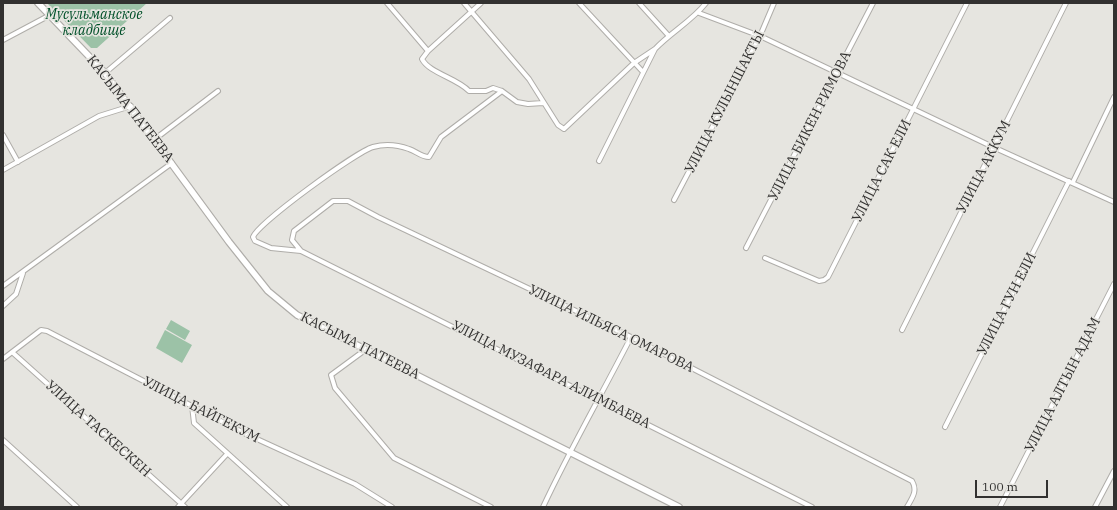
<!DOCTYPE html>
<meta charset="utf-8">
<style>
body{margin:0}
#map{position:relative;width:1117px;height:510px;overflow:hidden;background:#e6e5e0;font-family:"IBM Plex Serif",serif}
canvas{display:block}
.frame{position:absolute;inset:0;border:4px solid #323130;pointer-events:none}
.scale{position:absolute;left:975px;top:480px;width:73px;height:18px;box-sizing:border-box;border:2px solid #323130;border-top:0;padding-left:5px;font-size:12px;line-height:14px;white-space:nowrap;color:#323130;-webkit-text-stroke:3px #e6e5e0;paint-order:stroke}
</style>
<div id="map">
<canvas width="1117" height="510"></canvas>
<div class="frame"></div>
<div class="scale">100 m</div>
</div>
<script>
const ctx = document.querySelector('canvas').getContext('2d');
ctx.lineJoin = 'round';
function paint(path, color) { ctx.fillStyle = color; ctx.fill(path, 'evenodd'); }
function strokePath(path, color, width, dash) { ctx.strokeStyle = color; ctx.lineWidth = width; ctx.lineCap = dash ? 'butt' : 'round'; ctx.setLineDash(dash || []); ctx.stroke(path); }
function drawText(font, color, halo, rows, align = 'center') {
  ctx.font = font + ' "IBM Plex Serif",serif'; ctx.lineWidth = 3.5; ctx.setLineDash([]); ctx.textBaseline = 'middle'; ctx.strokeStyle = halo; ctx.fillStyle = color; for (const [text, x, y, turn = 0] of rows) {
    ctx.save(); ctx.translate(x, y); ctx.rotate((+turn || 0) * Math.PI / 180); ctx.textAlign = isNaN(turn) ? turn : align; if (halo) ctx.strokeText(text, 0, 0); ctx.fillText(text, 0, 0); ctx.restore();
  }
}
paint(new Path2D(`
 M47 3H147L97 48H91Z
 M171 320 190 331 185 340 166 329Z
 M165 330 192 345 182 363 156 348Z`), '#9cc2a7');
const street = new Path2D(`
 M387 3 428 51
 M464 3 529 79 558 125 564 129 634 63 655 49
 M481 3 428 51 422 59C429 73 457 78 469 91H486L493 88 502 91 517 102 528 104 543 103
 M579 3 643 72
 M639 3 668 35
 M699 13 760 36 993 147 1114 202
 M3 40 50 15
 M105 73 170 18
 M3 135 18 162
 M155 139 218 91
 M599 161 655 49C671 32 692 21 706 3
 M3 170 99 116 131 106
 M1073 182 1114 97
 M674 200 760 36 774 3
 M746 248 873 3
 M301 251 271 248 255 241 253 237C258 223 356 152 373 147 384 144 398 145 409 149 416 151 421 157 429 157L441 137 502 91
 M765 258 819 281 824 280 828 277 967 3
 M3 286 172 163
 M3 306 16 294 23 273
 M902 330 1066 3
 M365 350 331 375 335 388 394 458 491 507
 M12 352 185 507
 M3 359 41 330 47 331 246 434 355 484 392 507
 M192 406 194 423 287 507
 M945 427 1069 181
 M3 440 77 507
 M178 507 227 454
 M543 507C570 449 602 394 631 337
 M812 507 301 251 292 240 294 231 333 201H348L378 217 631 337 912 481C918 491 912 498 907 507
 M1000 507 1114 284
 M1095 507 1114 471`);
const secondary = new Path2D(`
 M38 3 105 73 229 242 268 291 297 315 679 507`);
strokePath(street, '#afada9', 6);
strokePath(secondary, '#afada9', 8);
strokePath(street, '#fff', 4);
strokePath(secondary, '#fff', 5.5);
drawText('italic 14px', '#005029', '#e6e5e0', [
 ["Мусульманское",94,15],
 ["кладбище",94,31]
]);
drawText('14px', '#323130', '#e6e5e0', [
 ["УЛИЦА КУЛЫНШАКТЫ",725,102,-63],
 ["КАСЫМА ПАТЕЕВА",130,109,52],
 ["УЛИЦА БИКЕН РИМОВА",810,126,-63],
 ["УЛИЦА АККУМ",984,167,-63],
 ["УЛИЦА САК ЕЛИ",882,171,-63],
 ["УЛИЦА ГУН ЕЛИ",1007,304,-63],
 ["УЛИЦА ИЛЬЯСА ОМАРОВА",611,329,26],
 ["КАСЫМА ПАТЕЕВА",360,346,27],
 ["УЛИЦА МУЗАФАРА АЛИМБАЕВА",551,375,27],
 ["УЛИЦА АЛТЫН АДАМ",1063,385,-63],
 ["УЛИЦА БАЙГЕКУМ",201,410,27],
 ["УЛИЦА ТАСКЕСКЕН",98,429,42]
]);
</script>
